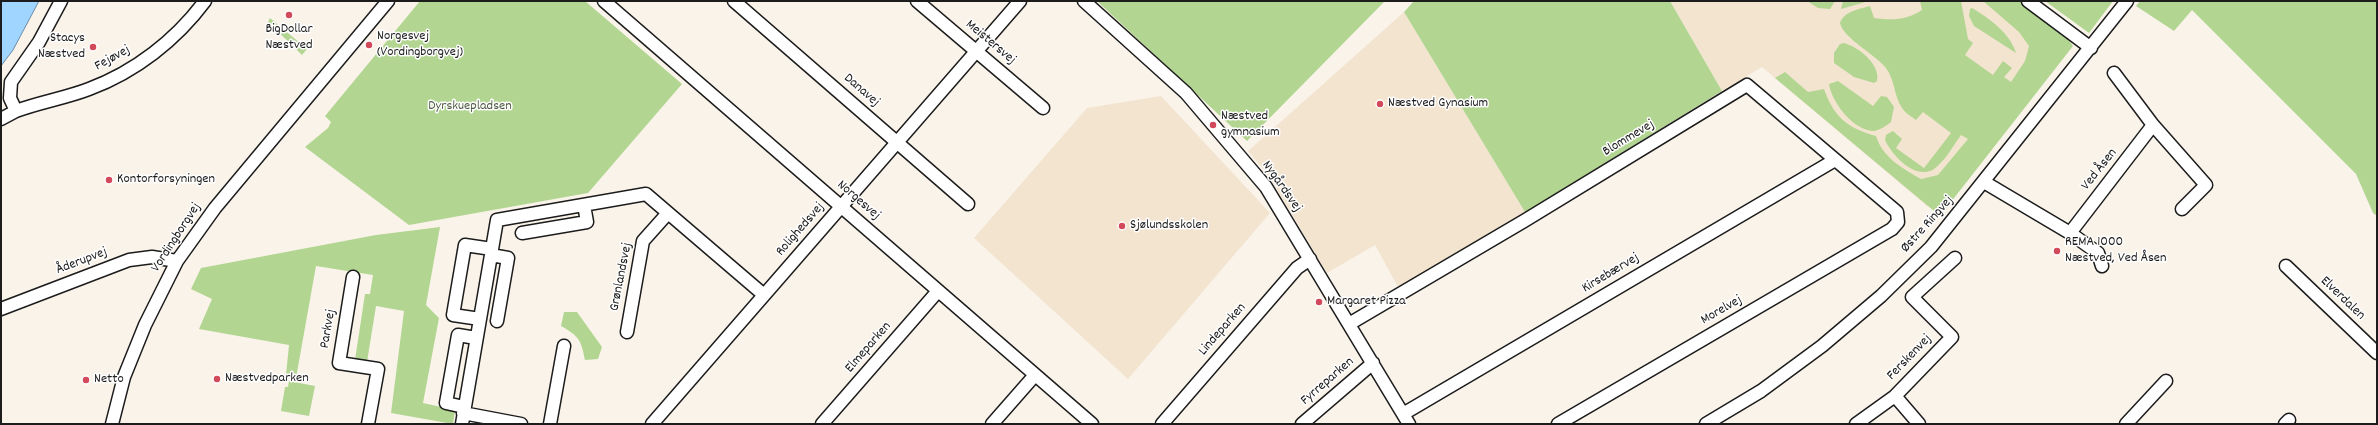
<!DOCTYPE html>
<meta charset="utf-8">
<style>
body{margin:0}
#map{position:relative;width:2378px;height:425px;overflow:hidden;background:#faf3ea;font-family:Dekko,sans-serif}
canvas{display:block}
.frame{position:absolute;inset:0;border:2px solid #1c1c1c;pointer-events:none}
</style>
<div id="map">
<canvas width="2378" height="425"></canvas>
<div class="frame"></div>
</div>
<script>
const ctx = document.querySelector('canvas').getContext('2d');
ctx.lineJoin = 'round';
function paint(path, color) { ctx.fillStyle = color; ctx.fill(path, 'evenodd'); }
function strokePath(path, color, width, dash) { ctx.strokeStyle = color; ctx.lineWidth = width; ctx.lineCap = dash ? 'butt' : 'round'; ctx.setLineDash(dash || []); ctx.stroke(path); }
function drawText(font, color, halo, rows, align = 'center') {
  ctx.font = font + ' Dekko,sans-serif'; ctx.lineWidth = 3; ctx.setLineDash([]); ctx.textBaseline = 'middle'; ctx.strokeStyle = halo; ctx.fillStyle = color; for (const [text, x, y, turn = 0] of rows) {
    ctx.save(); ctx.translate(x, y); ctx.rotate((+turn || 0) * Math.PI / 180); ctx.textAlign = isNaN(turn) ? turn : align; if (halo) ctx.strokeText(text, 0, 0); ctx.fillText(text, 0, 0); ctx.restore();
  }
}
paint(new Path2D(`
 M1670 1H2020L2063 32 1928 207 1762 67 1722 91Z
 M1404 12 1525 212 1398 287 1375 245 1327 273 1269 176 1248 151Z
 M1161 96 1270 213 1128 379 974 238 1087 108Z`), '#f3e4d0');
paint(new Path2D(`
 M420 1H585L682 84 588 193 409 225 305 147 328 128 331 122 325 116Z
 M1097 1H1385L1247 141Z
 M1414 1H1670L1722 91 1525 212 1404 12Z
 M1807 1H1835L1830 9 1818 8Z
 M1843 1H1869L1841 9Z
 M1920 1H1961L1968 39 1973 43 1965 55 1993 75 2003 61 2012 68 2004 77 2011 82 2025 61 2029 46 2019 32 1983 1H2020L2063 32 2073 46 1940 216 1775 78 1785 72 1808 92 1824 89C1834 117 1847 128 1876 136 1883 158 1902 168 1921 179L1938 175 1968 139 1961 135C1953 146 1945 161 1934 169 1915 181 1892 155 1885 140L1886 135 1893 131 1902 139 1896 148 1924 168 1951 133 1923 112 1916 120C1912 117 1905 113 1902 108 1894 96 1895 80 1886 68 1875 54 1843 38 1840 23 1844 11 1860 9 1870 6L1874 18C1892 20 1905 21 1922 10Z
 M2045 1H2113L2089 33Z
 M2140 1H2377V216L2373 213 2356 174 2192 10 2174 31 2136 6Z
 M1972 8C1990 19 2010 33 2016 53L1974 26 1969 16 1970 9Z
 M270 18 307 49 302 55 268 22Z
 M1844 43C1859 47 1881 65 1877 81L1874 83 1854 77 1834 63V53L1840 44Z
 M1838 81 1873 106 1881 96 1887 97 1894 107 1891 122C1886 126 1880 130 1874 131 1854 131 1832 103 1829 84Z
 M440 227 426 305 439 318 423 403 455 410 453 424 391 413 404 311 376 306 367 362 355 360 365 294H370L373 275 316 266 296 378 286 375 289 345 199 329 212 299 191 289 201 268 376 235Z
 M564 312H577L602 347 598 359 585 360C581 340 579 336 561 326Z
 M289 381 315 386 309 416 281 411 285 387H288Z`), '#b2d691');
const water = new Path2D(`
 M1 1H39L13 50 1 66Z`);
paint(water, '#9fd5fe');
strokePath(water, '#6b8ba4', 1);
const minor = new Path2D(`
 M604 1 1092 424
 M734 1 968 204
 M917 1 1043 108
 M1084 1 1186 93 1266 187 1409 424
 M2028 1 2091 48
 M2114 73 2153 125 2206 185 2182 209
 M16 111C40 102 66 98 89 89 135 72 176 40 205 1
 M1 119 16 111 10 98 11 82 39 42 61 1
 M1984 182 2070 233 2098 253 2102 266
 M522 233 587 222 584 205
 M2070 233 2153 125
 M491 255 508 258 497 321
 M2286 266 2377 353
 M353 277 339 363 378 369 368 424
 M1 309 129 260 152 257 177 261
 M480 319 453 315 465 245 492 249
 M1349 324 1524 221 1747 85 1897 212 1898 222 1892 229 1558 424
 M627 332 643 241 668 213
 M1895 396 1952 337 1912 297 1955 258
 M464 407 446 403 458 335 476 338
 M463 413 521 424
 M1403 414 1835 160
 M112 424 124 377 145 325 177 261 215 208 388 1
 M462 424 497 220 646 194 764 295
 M550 424 564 346
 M652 424 1020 1
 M822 424 938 291
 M992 424 1035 375
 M1162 424 1297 268 1310 259
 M1302 424 1373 363
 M1706 424 1761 391 1822 346 1881 296 1931 247 2127 1
 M1856 424 1895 396 1919 424
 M2126 424 2166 381
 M2285 424 2289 420`);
strokePath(minor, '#1c1c1c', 15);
strokePath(minor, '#fff', 12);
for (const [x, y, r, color] of [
 [289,15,4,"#d1495b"],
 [369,45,4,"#d1495b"],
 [93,47,4,"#d1495b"],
 [1380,104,4,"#d1495b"],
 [1213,125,4,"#d1495b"],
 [109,180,4,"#d1495b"],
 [1122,226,4,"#d1495b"],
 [2057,251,4,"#d1495b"],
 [1319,302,4,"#d1495b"],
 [217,379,4,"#d1495b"],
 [86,380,4,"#d1495b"]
]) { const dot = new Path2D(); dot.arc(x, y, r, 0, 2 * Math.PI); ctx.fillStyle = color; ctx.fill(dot); strokePath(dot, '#fff', 1.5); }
drawText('14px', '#1c1c1c', '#fff', [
 ["BigDollar",289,30,"center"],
 ["Næstved",289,46,"center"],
 ["Norgesvej",377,37],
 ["(Vordingborgvej)",377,53],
 ["Stacys",85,39,"right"],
 ["Næstved",85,55,"right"],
 ["Næstved Gynasium",1388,104],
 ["Næstved",1221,117],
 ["gymnasium",1221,133],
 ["Kontorforsyningen",117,180],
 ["Sjølundsskolen",1130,226],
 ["REMA 1000",2065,243],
 ["Næstved, Ved Åsen",2065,259],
 ["Margaret Pizza",1327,302],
 ["Næstvedparken",225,379],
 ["Netto",94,380]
], 'left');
drawText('14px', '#1c1c1c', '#fff', [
 ["Meistersvej",990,43,40],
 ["Fejøvej",113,59,-29],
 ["Danavej",861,91,41],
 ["Blommevej",1629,139,-31],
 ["Ved Åsen",2100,170,-52],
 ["Nygårdsvej",1281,187,55],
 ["Norgesvej",858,201,41],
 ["Østre Ringvej",1928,225,-48],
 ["Rolighedsvej",801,230,-49],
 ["Vordingborgvej",177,238,-57],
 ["Åderupvej",82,262,-21],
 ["Kirsebærvej",1611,274,-31],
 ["Grønlandsvej",622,277,-79],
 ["Elverdalen",2342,299,44],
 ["Morelvej",1722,311,-30],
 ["Parkvej",329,329,-80],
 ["Lindeparken",1223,330,-49],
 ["Elmeparken",869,348,-49],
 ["Ferskenvej",1910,358,-46],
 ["Fyrreparken",1328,382,-41]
]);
drawText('14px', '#505d45', '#fff', [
 ["Dyrskuepladsen",470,107]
]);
</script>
